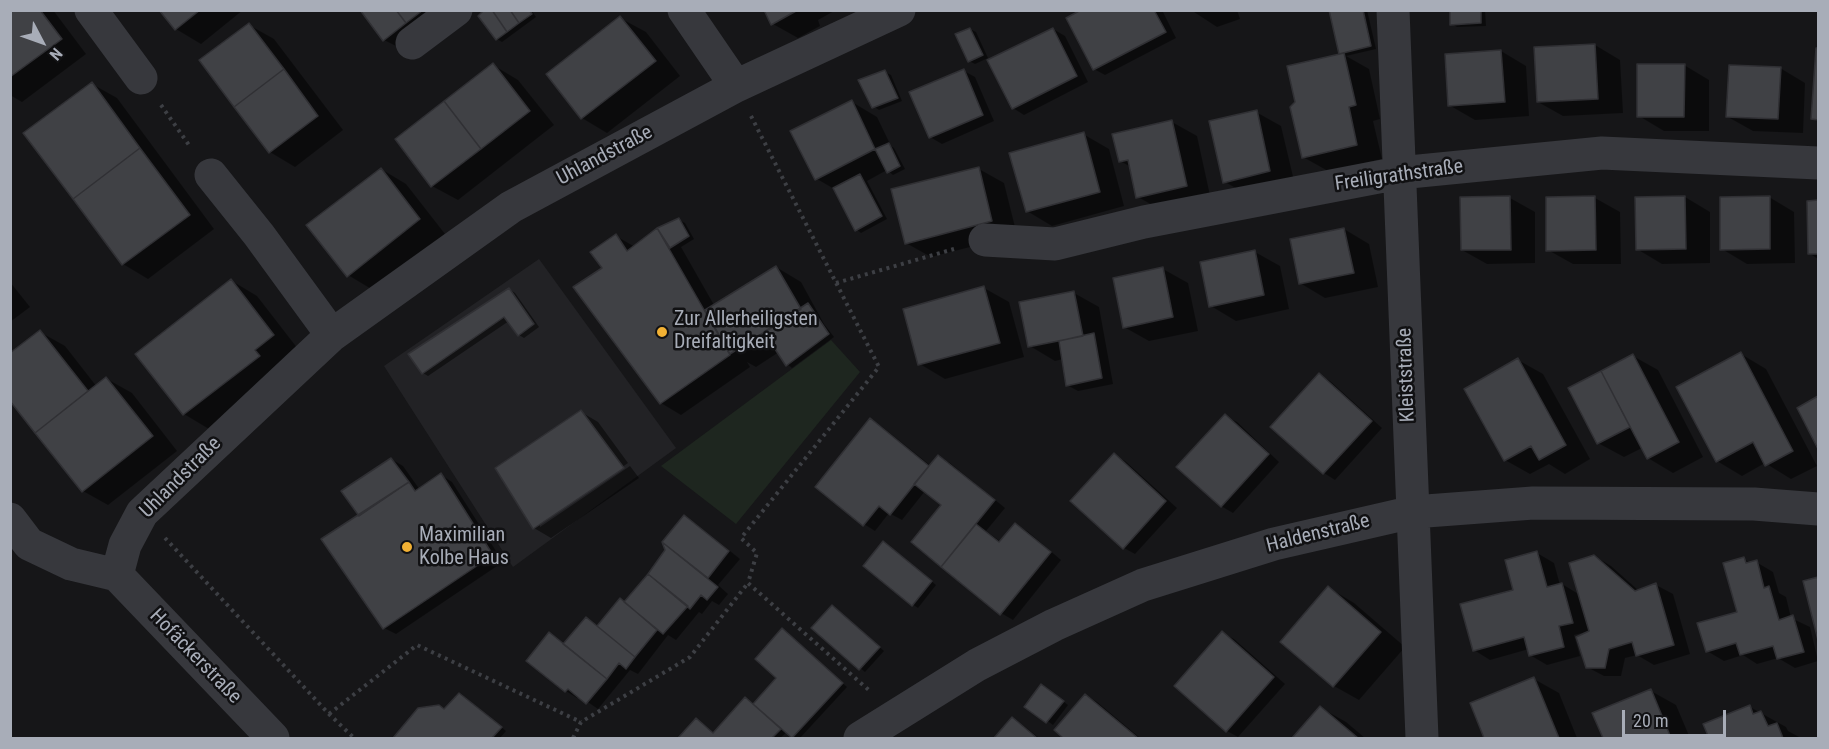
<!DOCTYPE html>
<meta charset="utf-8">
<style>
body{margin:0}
#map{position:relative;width:1829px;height:749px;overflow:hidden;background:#161618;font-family:"Roboto Condensed",sans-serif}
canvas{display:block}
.frame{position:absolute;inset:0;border:12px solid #a8adb8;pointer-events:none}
.north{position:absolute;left:12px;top:12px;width:60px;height:60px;-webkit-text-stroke:4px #111113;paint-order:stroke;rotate:131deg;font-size:16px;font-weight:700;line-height:24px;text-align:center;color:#a8adb8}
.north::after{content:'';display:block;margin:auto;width:21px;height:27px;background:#a8adb8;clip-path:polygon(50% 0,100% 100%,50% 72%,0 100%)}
.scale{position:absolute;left:1622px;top:710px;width:104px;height:27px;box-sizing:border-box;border:3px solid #a8adb8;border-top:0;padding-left:8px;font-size:18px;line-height:21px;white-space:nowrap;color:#a8adb8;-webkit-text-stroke:4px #111113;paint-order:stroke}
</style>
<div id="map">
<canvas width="1829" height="749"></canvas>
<div class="frame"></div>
<div class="north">N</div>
<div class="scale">20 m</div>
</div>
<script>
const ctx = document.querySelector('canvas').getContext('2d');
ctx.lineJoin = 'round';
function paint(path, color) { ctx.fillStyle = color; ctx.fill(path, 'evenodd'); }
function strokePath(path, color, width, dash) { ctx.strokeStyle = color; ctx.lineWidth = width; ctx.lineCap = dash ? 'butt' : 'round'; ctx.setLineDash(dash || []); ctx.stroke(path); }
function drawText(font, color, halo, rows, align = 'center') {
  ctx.font = font + ' "Roboto Condensed",sans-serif'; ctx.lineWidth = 5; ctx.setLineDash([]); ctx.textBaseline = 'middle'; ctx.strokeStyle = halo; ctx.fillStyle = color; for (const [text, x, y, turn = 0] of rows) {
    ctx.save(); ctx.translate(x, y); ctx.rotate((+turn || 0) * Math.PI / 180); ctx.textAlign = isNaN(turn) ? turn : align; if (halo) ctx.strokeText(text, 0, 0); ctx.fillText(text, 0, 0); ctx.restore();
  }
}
paint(new Path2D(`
 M539 259 676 448 513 567 384 366Z`), '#222225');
paint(new Path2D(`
 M831 340 860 372 736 524 661 466Z`), '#1e261f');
paint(new Path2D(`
 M10 10H53L86 54 22 102 10 95Z
 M161 10H243L201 44 176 29Z
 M362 10H440L441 12 396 46 384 40Z
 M487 10H531L536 17 502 42 497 39Z
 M766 10H836L818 20 820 26 798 38 773 24Z
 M1084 10H1162L1176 38 1105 75 1094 69Z
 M1191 10H1237L1240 19 1217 27Z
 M1331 10H1367L1376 49 1346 56 1369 69 1380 119 1373 121 1382 159 1328 171 1303 157 1343 54 1341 53Z
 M1451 10H1485L1486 26 1457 27 1452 24Z
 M620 18 646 32 680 76 607 133 582 118Z
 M249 25 274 39 343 130 295 167 270 152Z
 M970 29 976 32 988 58 975 64 969 61Z
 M1053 29 1065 36 1088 82 1024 115 1013 108Z
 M1595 45 1620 60 1623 113 1563 116 1538 102Z
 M1817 49H1818V122L1812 118Z
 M1501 51 1526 66 1529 116 1475 120 1449 105Z
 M493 65 518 80 554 125 458 200 432 186Z
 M1684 65 1709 80V131H1664L1639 116Z
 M1780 68 1805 83 1803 133 1753 131 1728 117Z
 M964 71 975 77 994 121 942 144 930 137Z
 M885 72 891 75 902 101 879 110 873 106Z
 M92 84 117 98 214 229 148 279 123 264Z
 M852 102 877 117 891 146 894 148 905 169 893 175 887 170 867 181 887 219 861 233 856 229 836 190 817 179 792 131Z
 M1256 112 1281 126 1295 185 1250 196 1225 182Z
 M1172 122 1197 136 1211 200 1163 211 1138 197 1131 167 1120 161Z
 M1083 134 1109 149 1124 206 1052 226 1027 211Z
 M381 169 406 184 445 234 373 290 348 275Z
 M979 169 1004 183 1017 235 931 257 906 243Z
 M1685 197 1710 212V263L1662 264 1637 249Z
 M1769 197 1794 212 1795 263 1747 264 1722 249Z
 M1510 198 1535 212V263L1487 264 1462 250Z
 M1595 198 1620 212 1621 264H1573L1548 250 1547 199Z
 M1809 202H1818V259L1809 253Z
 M679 220 685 223 694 239 681 247 714 305 776 267 801 282 824 324 834 337 792 368 787 364 779 352 756 367 747 362 750 367 681 415 661 403 604 268 616 236 635 247 658 229Z
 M1344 229 1369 244 1378 287 1325 298 1300 283Z
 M1255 252 1280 266 1289 309 1236 321 1211 306Z
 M1163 269 1188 283 1198 331 1149 341 1124 327Z
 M232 281 257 296 298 349 209 429 184 414Z
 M10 282 30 307 10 322Z
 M984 288 1009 302 1024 357 945 379 920 364Z
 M509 289 515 293 539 327 524 338 519 335 509 321 428 376 423 373Z
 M1074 293 1099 307 1113 384 1078 391 1067 385 1063 359 1055 361 1030 346Z
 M40 332 65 346 97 387 107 379 132 393 177 451 108 505 83 491 10 399Z
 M1741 354 1766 369 1817 466 1791 479 1765 463 1742 476 1717 461Z
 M1633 356 1658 370 1703 457 1673 473 1648 458 1642 448 1624 457 1598 443 1570 389Z
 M1518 360 1543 374 1590 459 1565 474 1549 464 1530 474 1505 460Z
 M1319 375 1330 381 1382 428 1335 480 1324 473 1272 427Z
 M1818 398V446L1799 408Z
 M581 412 598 422 628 463 540 523V527L630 466 639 478 551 538 534 528 497 469Z
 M1225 416 1237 422 1279 462 1233 513 1221 506Z
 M870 420 881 426 931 466 938 457 950 463 1005 508 986 531 1001 542 1015 525 1027 531 1061 560 1013 620 1001 613 913 542 943 505 925 491 902 520 889 513 875 531 864 524Z
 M1114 455 1125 461 1177 508 1135 554 1124 548Z
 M391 459 403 466 420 490 441 475 452 482 503 562 396 634 384 628Z
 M684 517 695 523 740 559 718 585 728 594 719 605 712 601 702 614 699 612 676 640 668 635 638 674 630 670 598 709 579 696 577 698 566 691 549 634 565 644 586 619 599 626 626 603 667 550 664 542Z
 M889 546 936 585 918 608 912 604Z
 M1537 553 1554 563 1560 585 1562 584 1580 595 1594 556 1611 566 1639 591 1656 585 1673 594 1690 654 1654 665 1637 655 1625 658 1621 676H1604L1587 667 1586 632 1574 635 1580 656 1547 665 1530 655 1529 649 1490 660 1474 650 1515 591Z
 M1743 559 1752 563 1756 562 1773 572 1779 593 1786 597 1791 618 1810 627 1818 661 1795 668 1778 658 1757 664 1743 655 1724 661 1707 651 1739 613Z
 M1818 578V634L1805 582Z
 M1329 588 1354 603 1405 647 1359 700 1334 686Z
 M838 610 884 651 865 672 813 628Z
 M783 630 847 687 800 738H795L787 732 780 738H680L697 720 714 734 746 698 754 704 778 678Z
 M1222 633 1234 639 1285 684 1238 737 1227 731Z
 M1534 679 1559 693 1577 738H1485L1472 704Z
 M1047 689 1068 705 1053 725 1027 706Z
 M1651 691 1676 705 1690 738H1604L1594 714Z
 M1086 695 1097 702 1140 738H1066L1056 730Z
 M465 698 506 731 500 738H394L418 710H445Z
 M1750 707 1786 727 1788 731 1801 738H1711L1705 724Z
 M1321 708 1346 722 1365 738H1294Z
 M1013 719 1024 726 1039 738H996Z`), '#0007');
const building = new Path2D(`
 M10 10H40L62 39 10 77Z
 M159 10H200L175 30Z
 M360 10H396L406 23 383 41Z
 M396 10H423L406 23Z
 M484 10H492L507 32 496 40 478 16Z
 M492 10H510L519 23 507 32Z
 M510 10H529L532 14 519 23Z
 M764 10H796V11L771 25Z
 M1081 10H1154L1166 32 1093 70 1066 18Z
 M1329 10H1363L1371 46 1339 54Z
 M1450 10H1481V23L1450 25Z
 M620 16 656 61 581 119 546 74Z
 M249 23 284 69 234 107 199 60Z
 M970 28 983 55 968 62 955 34Z
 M1053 28 1077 76 1012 109 987 60Z
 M1595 44 1598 99 1537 102 1534 47Z
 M1816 48H1818V120L1811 119Z
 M1501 50 1505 102 1448 106 1445 54Z
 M1344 53 1356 105 1349 107 1357 145 1302 158 1290 107 1295 102 1287 66Z
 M493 63 530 111 481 149 444 101Z
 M1637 64H1685L1684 117H1637Z
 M1729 65 1781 67 1778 119 1726 117Z
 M284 69 318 116 269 153 234 107Z
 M964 69 983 115 929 138 909 92Z
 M885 70 898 98 872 108 858 80Z
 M92 82 140 148 73 199 23 133Z
 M852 100 875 149 815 180 790 131Z
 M444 101 481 149 431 187 395 139Z
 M1257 110 1270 171 1223 183 1209 121Z
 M1172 120 1187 186 1136 198 1128 160 1119 162 1112 134Z
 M1084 132 1100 192 1026 212 1009 153Z
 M889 143 900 166 887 173 875 149Z
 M140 148 190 215 122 265 73 199Z
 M979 167 992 221 905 244 891 189Z
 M381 168 420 219 347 277 306 225Z
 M860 174 882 216 855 231 833 188Z
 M1510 196 1511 250H1461L1460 197Z
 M1595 196 1596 250 1546 251V197Z
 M1685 196 1686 249 1636 250 1635 197Z
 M1770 196V249L1720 250V197Z
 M1818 200V254H1808L1807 201Z
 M679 218 689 236 670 248 657 228Z
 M657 228 730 355 660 404 573 287 602 268 590 252 616 234 627 251Z
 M1344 228 1354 273 1299 284 1290 239Z
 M1255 250 1264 295 1209 307 1200 262Z
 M776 266 801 309 730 354 705 310Z
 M1163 267 1173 317 1123 328 1113 278Z
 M231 279 274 335 255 350 260 356 183 415 135 354Z
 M984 286 1000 343 918 365 903 309Z
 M509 288 534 324 518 336 504 317 422 374 408 354Z
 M1074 291 1083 336 1028 347 1019 302Z
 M808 303 829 334 786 366 764 332Z
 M40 330 88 391 35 433 10 401V353Z
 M1094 333 1102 378 1066 386 1059 341Z
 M1741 352 1793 451 1765 466 1753 442 1716 462 1676 387Z
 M1633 354 1679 442 1647 459 1601 371Z
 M1518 358 1566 445 1539 460 1531 446 1504 461 1464 389Z
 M1601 371 1630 427 1597 444 1568 388Z
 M1319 373 1372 421 1323 474 1270 427Z
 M106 377 153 436 82 492 35 433Z
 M1818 396V449L1797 408Z
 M581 410 624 468 533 529 495 468Z
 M1225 414 1269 454 1221 507 1176 467Z
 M870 418 929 466 890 515 879 506 863 526 815 487Z
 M1114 453 1166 501 1123 549 1070 501Z
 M938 455 995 500 941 567 911 542 941 505 914 484Z
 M391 458 409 482 359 516 341 491Z
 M441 473 493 555 383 629 321 539 409 482 415 491Z
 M684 515 729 551 708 578 662 542Z
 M1015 523 1051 552 1000 615 941 567 976 524 999 542Z
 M883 541 932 581 912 606 863 566Z
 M662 542 718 587 707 600 701 595 690 609 648 574 665 550Z
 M1537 551 1547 587 1562 583 1573 623 1559 626 1564 647 1529 656 1524 637 1473 651 1460 604 1513 590 1505 560Z
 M1594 555 1635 591 1656 583 1674 645 1636 656 1632 642 1609 649 1605 668H1586L1576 637 1589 631 1569 563Z
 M1744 557 1746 563 1757 560 1764 588 1769 586 1779 620 1793 615 1804 652 1777 659 1773 646 1740 655 1736 643 1706 652 1697 623 1737 612 1723 563Z
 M648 574 688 606 663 634 624 602Z
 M1818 577V640L1803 581Z
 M1328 586 1381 632 1333 687 1280 642Z
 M620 598 657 630 635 657 597 626Z
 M832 605 880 647 859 670 811 628Z
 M586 617 635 657 626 669 619 663 607 679 563 644Z
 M782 628 843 683 792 738 753 704 776 678 755 659Z
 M1222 631 1274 677 1226 732 1174 686Z
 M549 632 607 679 586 704 568 689 565 692 526 661Z
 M1534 677 1559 738H1484L1470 703Z
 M1041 684 1064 701 1046 723 1024 707Z
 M1651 689 1671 738H1603L1592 713Z
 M459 693 502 727 492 738H393L418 708 439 705 444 709Z
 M1085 694 1138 738H1063L1054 730Z
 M745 697 781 729 772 738H678L696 718 713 733Z
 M1750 705 1753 714 1761 711 1768 726 1777 723 1783 738H1709L1703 724Z
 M1320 706 1358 738H1292Z
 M1012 717 1037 738H994Z`);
paint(building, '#404145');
strokePath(building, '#303034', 1.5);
strokePath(new Path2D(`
 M161 105 191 148
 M751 116 879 367 741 538 757 553 748 583 871 692
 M836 283 954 249
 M165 538 329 714 354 738
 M329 714 417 645 581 722
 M573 738 581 722 690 657 748 583`), '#3d3f44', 4, [3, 4.5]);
strokePath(new Path2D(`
 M91 10 141 78
 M684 10 736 86
 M1393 10 1422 738
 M412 43 456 10
 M211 175 259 235 332 335
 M985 240 1055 244 1144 222 1399 173 1602 153 1818 163
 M10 519 29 544 71 564 117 575
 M117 575 125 545 142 513 332 335 511 207 736 86 899 10
 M117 575 273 738
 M860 738 977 665 1054 625 1143 585 1274 544 1413 512 1533 503 1754 504 1818 509`), '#37383d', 33);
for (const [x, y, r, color] of [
 [662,332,6,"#f2b134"],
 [407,547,6,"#f2b134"]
]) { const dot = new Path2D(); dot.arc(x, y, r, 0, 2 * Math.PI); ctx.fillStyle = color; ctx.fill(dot); strokePath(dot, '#111113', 2); }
drawText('20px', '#a8adb8', '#111113', [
 ["Uhlandstraße",605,156,-28],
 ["Freiligrathstraße",1399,176,-8],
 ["Kleiststraße",1407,375,-92],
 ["Uhlandstraße",181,478,-45],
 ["Haldenstraße",1318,534,-14],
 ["Hofäckerstraße",195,657,46]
]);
drawText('20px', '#a8adb8', '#111113', [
 ["Zur Allerheiligsten",674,320],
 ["Dreifaltigkeit",674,343],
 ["Maximilian",419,536],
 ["Kolbe Haus",419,559]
], 'left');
</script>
